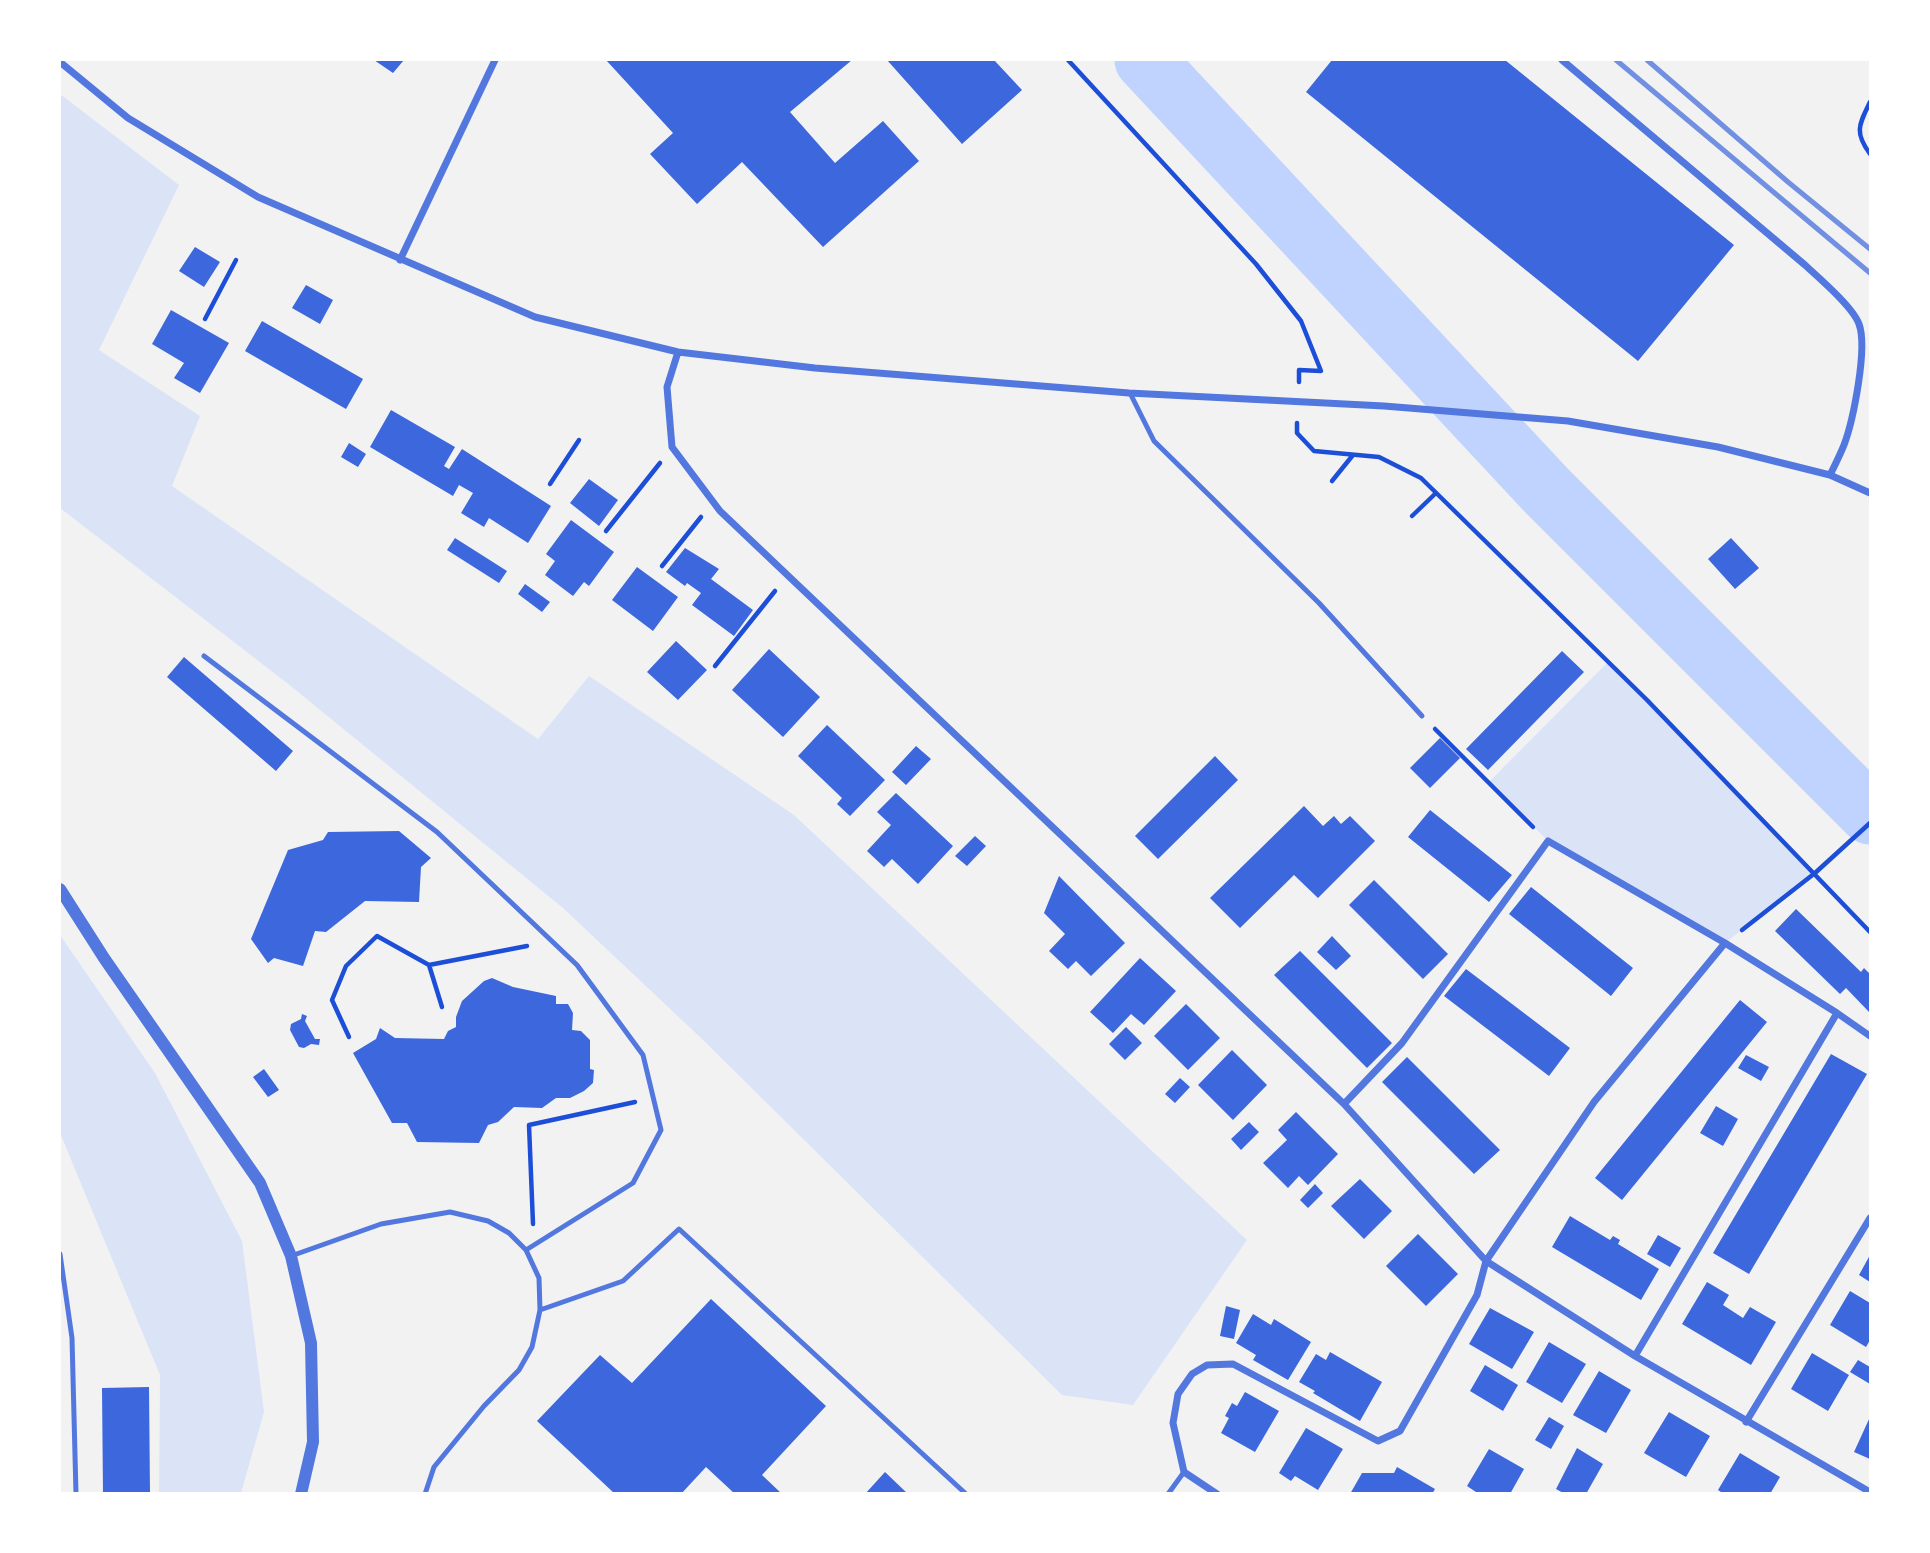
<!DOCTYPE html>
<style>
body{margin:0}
#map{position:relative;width:1930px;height:1553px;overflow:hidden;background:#f2f2f2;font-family:"Noto Sans",sans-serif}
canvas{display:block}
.frame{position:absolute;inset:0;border:61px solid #fff;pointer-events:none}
</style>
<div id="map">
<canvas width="1930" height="1553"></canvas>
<div class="frame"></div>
</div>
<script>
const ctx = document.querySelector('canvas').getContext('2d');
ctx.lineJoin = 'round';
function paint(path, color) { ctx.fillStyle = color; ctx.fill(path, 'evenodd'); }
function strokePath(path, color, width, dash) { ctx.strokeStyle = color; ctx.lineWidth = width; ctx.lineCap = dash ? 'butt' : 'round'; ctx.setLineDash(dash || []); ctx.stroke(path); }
paint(new Path2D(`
 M60 94 179 185 99 350 200 416 172 486 538 739 589 676 794 815 1247 1240 1133 1405 1062 1395 702 1039 563 908 287 683 60 508Z
 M1608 662 1815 873 1725 943 1548 841 1489 782Z
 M60 935 155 1073 242 1241 264 1412 241 1493H159L160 1375 60 1133Z`), '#dbe4f7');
strokePath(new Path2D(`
 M1145 60 1546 490 1870 814`), '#bfd3fe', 61);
paint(new Path2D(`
 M374 60H404L393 73Z
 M606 60H852L790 112 835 163 883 121 919 161 823 247 742 162 697 204 650 154 673 133Z
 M887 60H994L1022 90 962 144Z
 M1332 60H1505L1734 245 1638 361 1306 92Z
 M195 247 220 262 204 287 179 271Z
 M306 285 333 300 320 324 292 308Z
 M171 310 229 343 200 393 174 378 184 363 152 344Z
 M262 321 363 379 346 409 245 351Z
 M391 410 455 447 444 466 449 469 462 449 551 506 528 543 489 518 484 527 461 513 473 493 459 485 453 496 370 447Z
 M349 443 366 454 358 467 341 457Z
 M589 479 618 500 599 526 570 503Z
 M571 520 614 552 589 586 584 582 573 596 545 575 555 561 546 554Z
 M455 538 507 571 499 583 447 550Z
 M1731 538 1759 568 1735 589 1708 559Z
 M685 548 719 569 711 579 753 610 734 636 692 605 701 593 687 583 685 586 666 572Z
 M637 567 678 597 653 631 612 600Z
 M525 584 550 602 542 612 518 594Z
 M676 641 707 670 678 700 647 672Z
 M769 649 820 697 783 737 732 690Z
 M1562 651 1584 672 1488 770 1466 749Z
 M184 657 293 751 276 771 167 677Z
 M827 725 885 780 850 816 837 804 842 798 798 756Z
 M1440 738 1460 758 1430 788 1410 768Z
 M916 746 931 759 906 785 892 772Z
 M1215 756 1238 780 1158 859 1135 836Z
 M896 793 953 846 918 884 892 859 884 867 867 851 891 825 877 812Z
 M1304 806 1323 826 1334 816 1341 824 1350 816 1375 841 1318 898 1294 875 1240 928 1210 898Z
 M1430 810 1512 875 1489 902 1408 837Z
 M399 831 431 858 421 867 419 902 365 901 326 932 315 931 303 966 274 958 268 963 251 939 288 850 323 840 328 832Z
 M975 836 986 846 967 866 955 856Z
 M1059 876 1125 943 1091 976 1076 961 1068 969 1049 951 1065 934 1044 913Z
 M1374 880 1448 954 1423 979 1349 905Z
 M1531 887 1633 968 1611 996 1509 914Z
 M1796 909 1861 972 1864 968 1870 974V1013L1846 988 1840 994 1775 931Z
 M1332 936 1351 956 1336 970 1317 952Z
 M1300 951 1392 1043 1367 1068 1274 975Z
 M1140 958 1176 991 1144 1025 1131 1014 1113 1033 1090 1012Z
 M1466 969 1570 1048 1549 1076 1444 996Z
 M492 978 513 987 556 996V1004H568L573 1013 572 1030 581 1031 590 1040V1069L594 1070 593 1083 584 1091 570 1098H556L542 1108 514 1107 498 1122 488 1125 479 1143 417 1142 407 1123H392L353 1053 376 1039 380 1028 395 1038 444 1039 448 1031 456 1027V1017L462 1001 484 981Z
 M1740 1000 1767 1022 1622 1200 1595 1178Z
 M1186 1004 1220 1038 1188 1070 1154 1036Z
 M302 1014 307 1016 305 1021 315 1039H320L319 1045 311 1044 304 1048 299 1047 290 1030 291 1024 301 1019Z
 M1126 1027 1142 1043 1125 1060 1109 1044Z
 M1232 1050 1267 1085 1233 1120 1198 1085Z
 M1831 1054 1867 1074 1749 1274 1713 1253Z
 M1746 1055 1769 1067 1761 1081 1738 1068Z
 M1407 1057 1500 1150 1474 1174 1382 1082Z
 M264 1069 279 1090 268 1097 253 1077Z
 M1180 1078 1190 1087 1175 1103 1165 1094Z
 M1716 1106 1738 1119 1723 1146 1700 1133Z
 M1296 1112 1338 1154 1308 1185 1299 1176 1288 1188 1263 1163 1287 1140 1278 1130Z
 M1249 1122 1259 1132 1241 1150 1231 1139Z
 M1360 1179 1392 1211 1364 1239 1331 1206Z
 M1315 1184 1323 1193 1308 1208 1300 1200Z
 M1570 1216 1610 1240 1613 1236 1620 1240 1618 1244 1659 1269 1641 1300 1552 1247Z
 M1418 1234 1458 1274 1426 1306 1386 1266Z
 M1658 1235 1681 1248 1670 1267 1647 1254Z
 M1870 1255V1282L1859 1275Z
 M1707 1282 1729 1295 1723 1305 1743 1318 1750 1307 1776 1322 1751 1365 1682 1324Z
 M1850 1291 1870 1303V1340L1866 1347 1830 1325Z
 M711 1299 826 1406 762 1475 782 1494H735L706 1467 681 1494H615L537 1421 600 1355 632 1383Z
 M1226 1306 1240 1310 1234 1339 1220 1336Z
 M1490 1308 1534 1332 1512 1369 1469 1344Z
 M1253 1314 1271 1325 1274 1319 1311 1342 1288 1380 1253 1360 1256 1355 1236 1343Z
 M1549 1342 1586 1364 1562 1403 1526 1382Z
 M1330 1352 1382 1382 1360 1421 1313 1393 1315 1391 1299 1382 1316 1354 1326 1360Z
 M1812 1353 1849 1375 1828 1411 1791 1389Z
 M1858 1360 1870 1367V1384L1850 1372Z
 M1485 1365 1518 1385 1503 1411 1470 1391Z
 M1599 1371 1631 1390 1606 1433 1573 1415Z
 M149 1387 150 1494H103L102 1388Z
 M1245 1392 1279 1411 1255 1452 1221 1433 1229 1418 1225 1416 1232 1403 1237 1406Z
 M1669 1412 1710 1436 1686 1477 1644 1453Z
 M1549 1417 1564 1426 1551 1449 1535 1440Z
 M1870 1417V1459L1854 1452Z
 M1306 1428 1343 1449 1318 1490 1295 1476 1291 1481 1279 1473Z
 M1577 1448 1603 1464 1586 1494H1565L1556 1489Z
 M1489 1449 1524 1469 1510 1494H1479L1467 1486Z
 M1740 1453 1780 1477 1770 1494H1724L1718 1490Z
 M1397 1467 1435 1489 1432 1494H1350L1362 1473H1394Z
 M885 1472 908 1494H865Z`), '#3d67dc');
strokePath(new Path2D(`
 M1068 60 1256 264 1301 321 1321 371 1299 370V382
 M1870 102C1859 125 1854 132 1870 154
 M205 319 236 260
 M1297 423V433L1314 451 1379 457 1421 478 1647 700 1870 932
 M1332 481 1353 455
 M550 484 579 440
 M1412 516 1436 493
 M606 531 660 463
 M662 566 701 517
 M715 666 775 591
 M1435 729 1533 827
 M1742 930 1815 873 1870 823
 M429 965 442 1007
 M349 1037 332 1000 346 966 377 936 429 965 527 946
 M533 1224 529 1125 635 1102`), '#1d4ed8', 4.5);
strokePath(new Path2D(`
 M1130 393 1154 441 1319 603 1422 716
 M204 656 437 832 577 965 643 1055 661 1130 633 1183 526 1250
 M60 1254 72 1338 76 1494
 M291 1256 381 1224 450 1212 488 1221 509 1233 526 1250 539 1278 540 1310 532 1347 519 1370 484 1406 434 1467 425 1494
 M540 1310 623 1281 679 1229 966 1494
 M1168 1494 1184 1472`), '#5277de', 5);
strokePath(new Path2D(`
 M1562 60 1805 265C1819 278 1853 307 1859 324 1868 348 1853 421 1844 445 1840 455 1835 465 1830 475
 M60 62 128 118 258 197 535 317 678 352 815 368 1129 393 1384 406 1568 421 1718 447 1830 475 1870 493
 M400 260 495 60
 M678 352 667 387 672 447 720 511 1344 1104 1486 1261 1635 1356 1870 1492
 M1344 1104 1402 1043 1548 841 1725 943 1837 1013
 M1635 1356 1837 1013 1870 1036
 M1746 1422 1870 1218
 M1217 1494 1184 1472 1173 1423 1178 1394 1192 1374 1207 1365 1233 1364 1378 1441 1400 1431 1477 1295 1486 1261 1594 1102 1725 943`), '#5277de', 7);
strokePath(new Path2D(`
 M60 889 104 958 260 1183 291 1256 311 1343 313 1442 301 1494`), '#5277de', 12);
strokePath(new Path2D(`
 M1616 60 1870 273
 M1647 60 1788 182 1870 249`), '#7290e2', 5);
</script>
